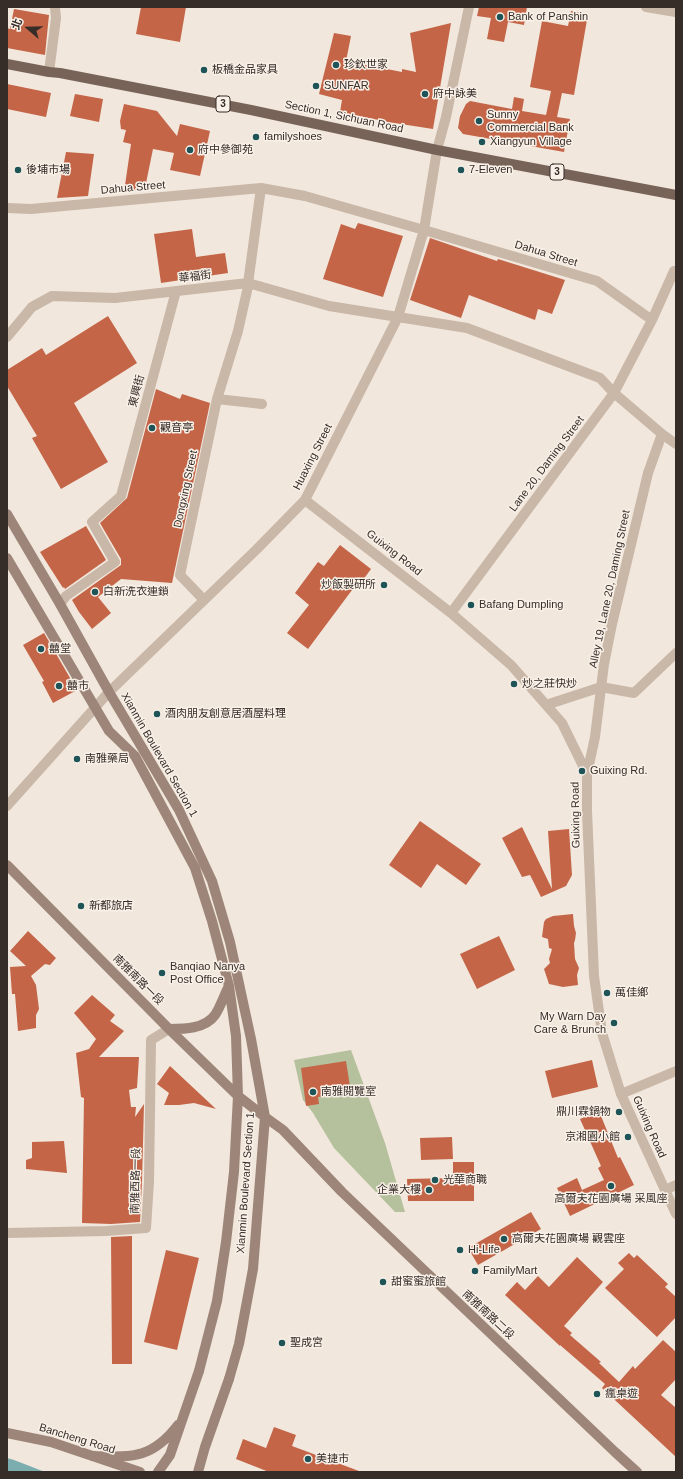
<!DOCTYPE html>
<meta charset="utf-8">
<style>
body{margin:0}
#map{position:relative;width:683px;height:1479px;overflow:hidden;background:#f1e7dc;font-family:Helvetica,"Noto Sans TC",sans-serif}
canvas{display:block}
.frame{position:absolute;inset:0;border:8px solid #362c28;pointer-events:none}
.north{position:absolute;left:8px;top:8px;width:40px;height:40px;-webkit-text-stroke:3px #f9f1e8;paint-order:stroke;rotate:290deg;font-size:11px;font-weight:700;line-height:16px;text-align:center;color:#362c28}
.north::after{content:'';display:block;margin:auto;width:14px;height:18px;background:#362c28;clip-path:polygon(50% 0,100% 100%,50% 72%,0 100%)}
</style>
<div id="map">
<canvas width="683" height="1479"></canvas>
<div class="frame"></div>
<div class="north">北</div>
</div>
<script>
const ctx = document.querySelector('canvas').getContext('2d');
ctx.lineJoin = 'round';
function paint(path, color) { ctx.fillStyle = color; ctx.fill(path, 'evenodd'); }
function strokePath(path, color, width, dash) { ctx.strokeStyle = color; ctx.lineWidth = width; ctx.lineCap = dash ? 'butt' : 'round'; ctx.setLineDash(dash || []); ctx.stroke(path); }
function drawText(font, color, halo, rows, align = 'center') {
  ctx.font = font + ' Helvetica,"Noto Sans TC",sans-serif'; ctx.lineWidth = 3; ctx.setLineDash([]); ctx.textBaseline = 'middle'; ctx.strokeStyle = halo; ctx.fillStyle = color; for (const [text, x, y, turn = 0] of rows) {
    ctx.save(); ctx.translate(x, y); ctx.rotate((+turn || 0) * Math.PI / 180); ctx.textAlign = isNaN(turn) ? turn : align; if (halo) ctx.strokeText(text, 0, 0); ctx.fillText(text, 0, 0); ctx.restore();
  }
}
paint(new Path2D(`
 M351 1050 385 1143 405 1212H395L334 1148 313 1113 303 1100 294 1060Z`), '#b5c09c');
paint(new Path2D(`
 M7 1458 14 1460 45 1472H7Z`), '#7bacae');
paint(new Path2D(`
 M141 7H186L180 42 136 34Z
 M479 7H527L524 25 508 22 504 42 487 39 491 18 477 16Z
 M14 9 49 15 45 55 7 48V28L10 29Z
 M571 11 588 14 574 95 562 93 557 117 570 119 564 152 463 134 458 128 460 116 466 104 470 101 512 109 514 97 524 99 522 111 546 115 551 91 530 87 542 21 568 26Z
 M451 23 433 129 388 122 340 112 342 100 319 94 334 33 351 36 346 61 402 72V69L416 72 410 33Z
 M7 84 51 93 46 117 7 109Z
 M75 94 103 99 99 122 70 116Z
 M124 104 157 111 177 136 180 124 210 131 200 176 170 170 174 153 153 149 145 188 124 192 131 144 123 142 126 130 121 129 120 121Z
 M66 152 94 154 88 196 57 198Z
 M358 223 403 236 383 297 323 279 341 224 355 229Z
 M192 229 196 257 225 253 228 273 161 283 154 234Z
 M430 238 497 261 498 259 565 280 552 314 538 309 535 320 469 295 461 318 410 300Z
 M108 316 137 363 74 403 108 462 61 489 32 438 37 436 7 386V370L42 348 46 355Z
 M156 389 180 399 182 394 210 403 172 583 121 579 98 597 111 613 92 629 79 612 72 600 121 565V559L100 523 127 498Z
 M86 526 106 560 65 589 64 587 63 588 40 552Z
 M340 545 371 569 360 584 358 582 308 649 287 633 309 605 295 593 318 562 324 566Z
 M44 633 77 690 53 703 42 682 44 681 23 645Z
 M420 821 481 864 466 885 437 864 421 888 389 865Z
 M522 827 552 889 548 831 569 829 572 875 566 886 541 897 530 875 522 877 502 838Z
 M573 914 574 926 576 933 575 940 574 943 575 959 579 968 577 975 578 985 563 987 549 984 544 969 550 963 549 959 552 949 549 948 548 939 542 937 544 922 546 919 553 916Z
 M28 931 56 958 50 965 45 964 31 976 36 985 39 1009 36 1015V1028L18 1031 15 994H12L10 967 26 966 10 951Z
 M499 936 515 970 477 989 460 954Z
 M92 995 115 1015 110 1021 124 1031 99 1057H139L137 1088 129 1090 131 1107H136L135 1117 144 1104 142 1182 140 1222 111 1224 82 1223 84 1098 81 1097 76 1053 89 1049 96 1039 74 1013Z
 M592 1060 598 1087 552 1098 545 1071Z
 M346 1061 351 1093 318 1097 319 1104 306 1106 301 1068Z
 M170 1066 216 1109 194 1103 179 1105H164L169 1093 157 1084Z
 M599 1111 618 1158 620 1157 634 1185 570 1216 557 1188 577 1178 582 1190 604 1180 598 1168 601 1166 580 1119Z
 M452 1137 453 1159 421 1160 420 1138Z
 M64 1141 67 1173 26 1169V1160L32 1158V1142Z
 M453 1162H474V1201H408L407 1179 453 1178Z
 M531 1212 541 1229 478 1265 468 1248Z
 M132 1236V1364H112L111 1237Z
 M166 1250 199 1258 177 1350 144 1342Z
 M629 1253 634 1258 637 1255 668 1284 665 1287 676 1297V1317L657 1337 605 1288 624 1269 618 1263Z
 M577 1257 603 1282 564 1326 572 1333 570 1335 601 1362 599 1363 619 1382 633 1366 635 1369 663 1340 676 1352V1379L661 1395 676 1408V1457L602 1388 605 1384 560 1345V1346L505 1295 517 1282 525 1290 538 1276 549 1287Z
 M274 1427 296 1435 292 1446 359 1471V1472H269L236 1459 243 1439 266 1448Z`), '#c46548');
strokePath(new Path2D(`
 M646 7 676 12
 M49 72 56 18 55 7
 M7 208 31 209 261 188 305 196 424 230 597 281 652 320 614 393 600 378 467 328 329 306 248 283 115 298 52 296 32 307 7 337
 M652 320 674 271H676
 M217 399 262 404
 M305 500 451 613 511 665 562 723 587 774V811L594 976 602 1033 621 1094 676 1214
 M204 600 180 575 217 399 238 331 247 291 261 188
 M60 604 66 596 115 562 92 522 121 496 176 291
 M451 613 614 393 662 434 676 444
 M546 705 601 687 634 693 676 653
 M587 774 595 737 604 664 612 624 648 473 662 434
 M7 806 109 692 257 549 305 500 398 317 424 230 437 150 446 117 469 7
 M621 1094 676 1071
 M665 1190 676 1185
 M7 1233 106 1231 146 1228 149 1182 151 1040 169 1029`), '#c9b7a8', 10);
strokePath(new Path2D(`
 M7 514 60 604 109 692 179 810 212 881 230 942 251 1039 265 1117 253 1269 239 1344 229 1379
 M7 558 109 731 135 756 195 868 212 921 229 986 236 1036 238 1096 234 1172 226 1242 217 1301 199 1371
 M7 865 169 1029 238 1096 265 1117 283 1130 342 1192 615 1452 637 1472
 M169 1029C184 1029 205 1029 215 1015 221 1006 224 995 229 986
 M7 1433 51 1442 140 1472`), '#9d8679', 10);
strokePath(new Path2D(`
 M7 64 49 72 60 73 251 110 437 150 676 195`), '#786359', 10);
strokePath(new Path2D(`
 M93 1456C132 1457 152 1459 178 1425
 M158 1472 170 1455 199 1371
 M198 1472 205 1447 229 1379`), '#9d8679', 10);
for (const [x, y, r, color] of [
 [500,17,4,"#1e5457"],
 [336,65,4,"#1e5457"],
 [204,70,4,"#1e5457"],
 [316,86,4,"#1e5457"],
 [425,94,4,"#1e5457"],
 [479,121,4,"#1e5457"],
 [256,137,4,"#1e5457"],
 [482,142,4,"#1e5457"],
 [190,150,4,"#1e5457"],
 [18,170,4,"#1e5457"],
 [461,170,4,"#1e5457"],
 [152,428,4,"#1e5457"],
 [384,585,4,"#1e5457"],
 [95,592,4,"#1e5457"],
 [471,605,4,"#1e5457"],
 [41,649,4,"#1e5457"],
 [514,684,4,"#1e5457"],
 [59,686,4,"#1e5457"],
 [157,714,4,"#1e5457"],
 [77,759,4,"#1e5457"],
 [582,771,4,"#1e5457"],
 [81,906,4,"#1e5457"],
 [162,973,4,"#1e5457"],
 [607,993,4,"#1e5457"],
 [614,1023,4,"#1e5457"],
 [313,1092,4,"#1e5457"],
 [619,1112,4,"#1e5457"],
 [628,1137,4,"#1e5457"],
 [435,1180,4,"#1e5457"],
 [611,1186,4,"#1e5457"],
 [429,1190,4,"#1e5457"],
 [504,1239,4,"#1e5457"],
 [460,1250,4,"#1e5457"],
 [475,1271,4,"#1e5457"],
 [383,1282,4,"#1e5457"],
 [282,1343,4,"#1e5457"],
 [597,1394,4,"#1e5457"],
 [308,1459,4,"#1e5457"]
]) { const dot = new Path2D(); dot.arc(x, y, r, 0, 2 * Math.PI); ctx.fillStyle = color; ctx.fill(dot); strokePath(dot, '#f9f1e8', 1.5); }
for (const [x, y, w] of [
 [223,104,14],
 [557,172,14]
]) { const box = new Path2D(); box.roundRect(x - w / 2, y - 8, w, 16, 3); ctx.fillStyle = '#f9f1e8'; ctx.fill(box); strokePath(box, '#362c28', 1); }
drawText('bold 10px', '#362c28', null, [
 ["3",223,104],
 ["3",557,172]
]);
drawText('11px', '#362c28', '#f9f1e8', [
 ["Bank of Panshin",508,17],
 ["珍欽世家",344,65],
 ["板橋金品家具",212,70],
 ["SUNFAR",324,86],
 ["府中詠美",433,94],
 ["Sunny",487,115],
 ["Commercial Bank",487,128],
 ["familyshoes",264,137],
 ["Xiangyun Village",490,142],
 ["府中參御苑",198,150],
 ["後埔市場",26,170],
 ["7-Eleven",469,170],
 ["觀音亭",160,428],
 ["炒飯製研所",376,585,"right"],
 ["白新洗衣連鎖",103,592],
 ["Bafang Dumpling",479,605],
 ["囍堂",49,649],
 ["炒之莊快炒",522,684],
 ["囍市",67,686],
 ["酒肉朋友創意居酒屋料理",165,714],
 ["南雅藥局",85,759],
 ["Guixing Rd.",590,771],
 ["新都旅店",89,906],
 ["Banqiao Nanya",170,967],
 ["Post Office",170,980],
 ["萬佳鄉",615,993],
 ["My Warn Day",606,1017,"right"],
 ["Care & Brunch",606,1030,"right"],
 ["南雅閱覽室",321,1092],
 ["鼎川霖鍋物",611,1112,"right"],
 ["京湘園小館",620,1137,"right"],
 ["光華商職",443,1180],
 ["企業大樓",421,1190,"right"],
 ["高爾夫花園廣場 采風座",611,1199,"center"],
 ["高爾夫花園廣場 觀雲座",512,1239],
 ["Hi-Life",468,1250],
 ["FamilyMart",483,1271],
 ["甜蜜蜜旅館",391,1282],
 ["聖成宮",290,1343],
 ["瘋桌遊",605,1394],
 ["美捷市",316,1459]
], 'left');
drawText('11px', '#362c28', '#f9f1e8', [
 ["Section 1, Sichuan Road",344,117,12],
 ["Dahua Street",133,188,-5],
 ["Dahua Street",546,254,17],
 ["華福街",195,277,-7],
 ["東興街",137,391,-75],
 ["Huaxing Street",313,457,-63],
 ["Lane 20, Daming Street",547,464,-53],
 ["Dongxing Street",186,489,-78],
 ["Guixing Road",394,553,38],
 ["Alley 19, Lane 20, Daming Street",610,589,-78],
 ["Xianmin Boulevard Section 1",159,755,60],
 ["Guixing Road",576,815,-91],
 ["南雅南路一段",138,980,45],
 ["Guixing Road",649,1127,66],
 ["南雅西路一段",136,1181,-89],
 ["Xianmin Boulevard Section 1",246,1183,-86],
 ["南雅南路二段",488,1315,43],
 ["Bancheng Road",77,1439,17]
]);
</script>
